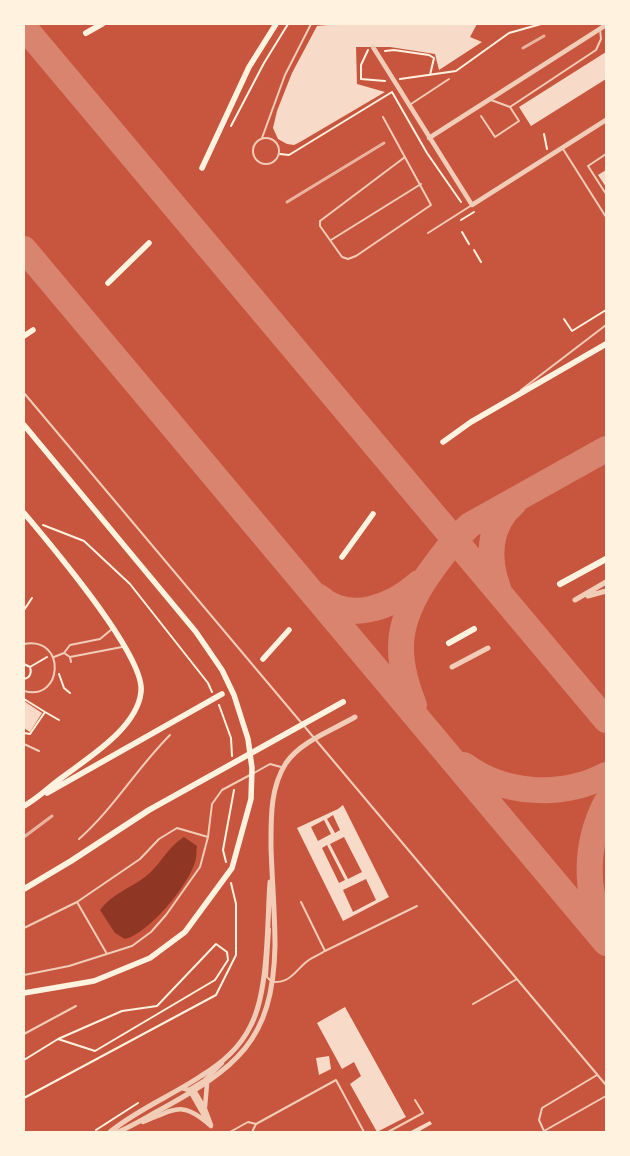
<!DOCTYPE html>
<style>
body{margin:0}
#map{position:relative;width:630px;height:1156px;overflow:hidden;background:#c8553d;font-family:Commissioner,sans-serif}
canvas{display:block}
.frame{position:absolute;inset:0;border:25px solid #fff3e0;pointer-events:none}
</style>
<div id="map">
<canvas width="630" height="1156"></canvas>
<div class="frame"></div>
</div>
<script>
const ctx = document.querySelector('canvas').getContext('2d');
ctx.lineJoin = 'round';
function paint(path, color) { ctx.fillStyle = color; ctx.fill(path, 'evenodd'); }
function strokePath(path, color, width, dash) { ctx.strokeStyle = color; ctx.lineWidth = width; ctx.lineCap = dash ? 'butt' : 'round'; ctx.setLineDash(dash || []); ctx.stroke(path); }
paint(new Path2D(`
 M184 837 197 846C196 851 197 857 195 862 188 886 149 933 125 939L115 933 100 910C111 895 130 888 145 877 160 866 167 847 184 837Z`), '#8f3625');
strokePath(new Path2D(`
 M24 27 606 720
 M24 249 606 943
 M498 588C487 559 488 525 514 503
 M319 597C349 624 392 607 419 583
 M414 705C393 653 397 621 428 575 441 557 453 540 470 525L606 449
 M464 765C504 795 562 798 606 775
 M604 932C584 890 585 844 606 803`), '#d8846e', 26);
paint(new Path2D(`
 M339 24H477L470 37 482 42 439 70 435 54 390 47H356L357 84 385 92 300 142 294 145 287 144 278 139 273 128 277 111 292 73 317 26Z
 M606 52V79L531 126 519 107Z
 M606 170V187L598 175Z
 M24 701 42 713 30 732 24 728Z
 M343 805 389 897 343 921 297 828 338 809ZM333 815 340 830 335 833 327 819ZM324 820 331 834 318 841 311 827ZM344 837 362 872 348 879 330 844ZM327 845 345 880 339 883 322 848ZM366 879 376 900 353 912 343 890Z
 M345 1007 406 1117 377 1132 350 1084 361 1076 354 1062 342 1069 317 1023Z
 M329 1056 331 1069 319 1075 316 1058Z
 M430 1121 432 1124 418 1132H409Z`), '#f7dbc8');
strokePath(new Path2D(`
 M368 50 361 65V79L385 81
 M385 51 394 50 429 55 434 58 430 75
 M400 79 456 71 509 33 541 24
 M392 92 427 153 461 202
 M231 126 264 63 288 24
 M544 134 547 149
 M280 154 289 155 392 92
 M461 220 474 212
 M462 232 469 244
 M474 250 481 262
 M564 319 572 331 606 310
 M43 525 84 541 130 584 208 683 212 692
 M24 610 32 598
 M24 664 30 667C32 673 30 678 24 679
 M30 667 47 657
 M59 674 64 688 70 693
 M24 699 45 712 30 734 24 733
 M219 705 231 738 232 756
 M45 712 59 720
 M226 862 223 850 234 790
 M24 1060 58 1039 122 1011 157 1006 216 944 227 952 228 960 215 980 95 1051 58 1039
 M24 1098 216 995 236 955V904L231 883
 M96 1130 138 1103`), '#fff3e0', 2);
strokePath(new Path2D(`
 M491 100 510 107 596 50 601 39 600 29
 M411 104 449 79
 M481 116 495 137 519 121 510 107
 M383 117 431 205 356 256 348 259 342 257 320 226V221L405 157
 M253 151a13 13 0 1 1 26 0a13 13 0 1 1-26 0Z
 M262 138 285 75 311 24
 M563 149 606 217
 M606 154 588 166 606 194
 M428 233 472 205
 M331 240 421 184
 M521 390 606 325
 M24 393 606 1085
 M24 644C67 636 63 702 24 691
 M64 653 70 657 122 647
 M54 657 64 653 70 645 100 639 112 629
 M70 657 71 662
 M24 744 39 751
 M254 773 270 764 281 767
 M79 839C114 808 137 768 170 735
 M77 902 107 954
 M301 902 325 951 417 906
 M24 928 77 902 140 859 159 839 177 828 208 837
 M270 929 267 977 272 982C289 983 293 974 305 963 310 958 319 955 325 951
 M24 975 69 966 132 946 151 932 166 915 200 867 208 837 212 804 222 790 250 775
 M473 1004 517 979
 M24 1034 76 1006
 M597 1075 542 1108 539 1120 544 1131 606 1096
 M256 1124 336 1080 364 1132
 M230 1132 248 1122 256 1124 252 1132
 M388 1132 423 1113 415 1100`), '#f1ccb7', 2);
strokePath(new Path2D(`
 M373 47 472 205 606 120
 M429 138 606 25
 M182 1088 195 1092 205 1109 211 1125
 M189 1090 204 1081 222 1063
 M190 1091 206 1119
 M205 1107 207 1084
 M143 1122C176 1109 182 1100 211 1126`), '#f1ccb7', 4.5);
strokePath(new Path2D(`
 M588 596 606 591
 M575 600 606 582
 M452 667 488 648
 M110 1132C138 1109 171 1096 201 1076 222 1063 240 1048 251 1025 269 990 267 922 270 882
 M118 1132C132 1126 145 1118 158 1111 236 1068 273 1042 275 946 275 913 272 880 271 847 271 818 270 788 286 763 301 741 333 730 355 717`), '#f1ccb7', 5);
strokePath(new Path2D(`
 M202 168 249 67 276 24
 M108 283 149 243
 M24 336 33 330
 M24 425 196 632 222 670 234 695 248 739 252 768 251 799 232 868 185 932 150 958 94 981 24 993
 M443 442 471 422 606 344
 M24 513C49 543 146 656 141 692 137 729 86 759 60 779 48 788 37 799 24 806
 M342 557 373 514
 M263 659 289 630
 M47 793 222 694`), '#fff3e0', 5.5);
strokePath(new Path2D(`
 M86 33 102 24
 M560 584 606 559
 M449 643 474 629
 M24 889 71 861 149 810 343 702`), '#fff3e0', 6);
strokePath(new Path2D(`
 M523 48 544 36
 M287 202 384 143
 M24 837 52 816`), '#e9b49f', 3);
</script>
